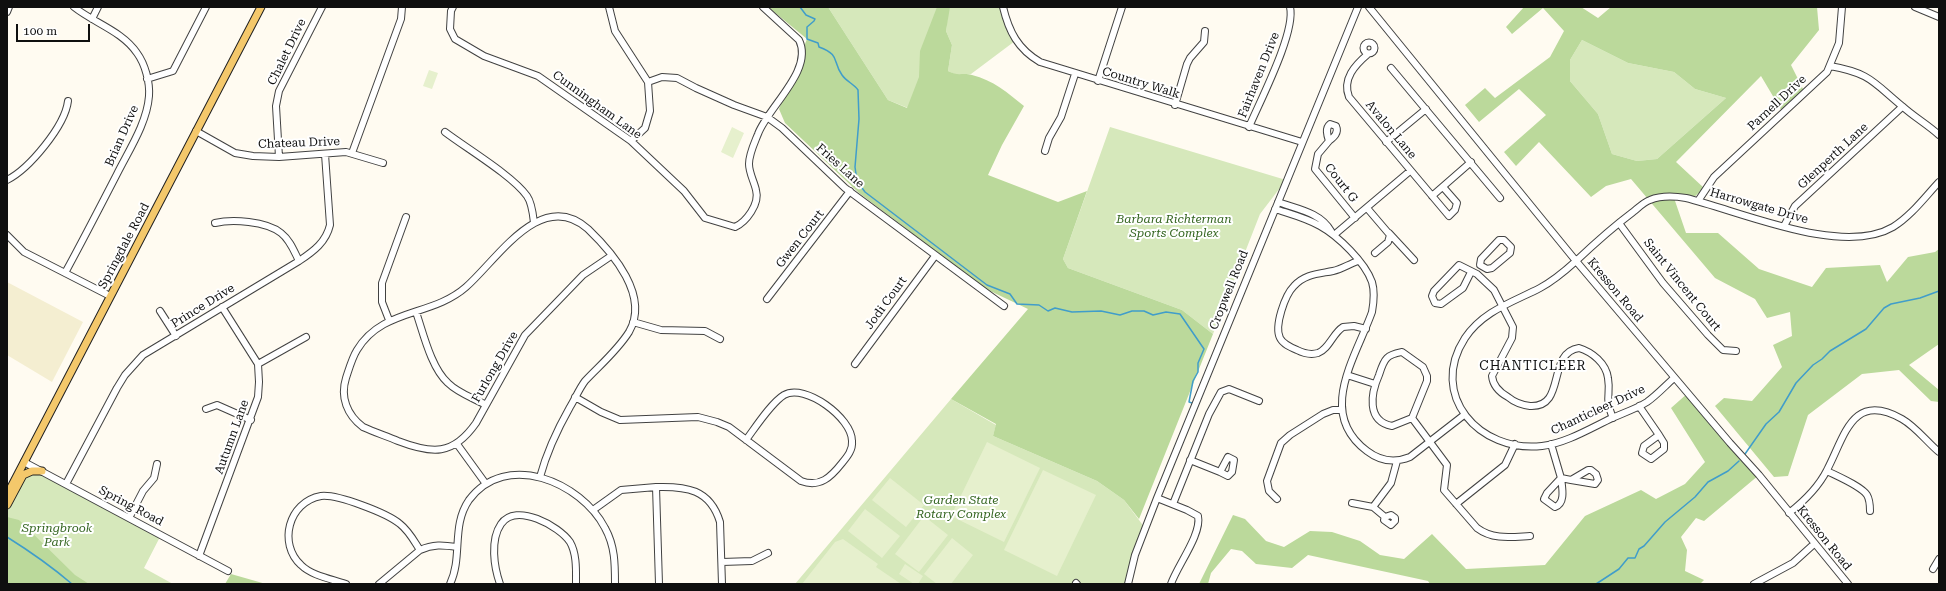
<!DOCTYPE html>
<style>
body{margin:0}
#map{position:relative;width:1946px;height:591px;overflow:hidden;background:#fffbf1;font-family:"Roboto Serif",serif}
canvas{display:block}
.frame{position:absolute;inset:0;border:8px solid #0f0f0f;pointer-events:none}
.scale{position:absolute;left:16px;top:24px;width:74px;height:18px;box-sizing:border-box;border:2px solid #0f0f0f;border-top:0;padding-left:5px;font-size:12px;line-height:14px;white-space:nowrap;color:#0f0f0f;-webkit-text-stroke:3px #fff;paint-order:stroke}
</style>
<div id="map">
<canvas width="1946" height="591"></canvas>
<div class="frame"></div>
<div class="scale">100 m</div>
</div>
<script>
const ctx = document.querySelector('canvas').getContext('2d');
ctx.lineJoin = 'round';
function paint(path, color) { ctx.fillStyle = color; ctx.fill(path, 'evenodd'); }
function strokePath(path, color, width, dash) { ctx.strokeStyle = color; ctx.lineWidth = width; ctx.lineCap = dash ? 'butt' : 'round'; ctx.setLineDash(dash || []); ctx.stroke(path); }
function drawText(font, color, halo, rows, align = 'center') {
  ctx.font = font + ' "Roboto Serif",serif'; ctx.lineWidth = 4; ctx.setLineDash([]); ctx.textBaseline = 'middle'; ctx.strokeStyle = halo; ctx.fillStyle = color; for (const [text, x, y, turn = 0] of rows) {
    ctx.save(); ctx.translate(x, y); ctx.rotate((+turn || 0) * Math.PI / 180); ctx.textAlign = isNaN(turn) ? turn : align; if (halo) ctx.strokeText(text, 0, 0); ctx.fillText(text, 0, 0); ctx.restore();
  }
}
paint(new Path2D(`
 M7 282 83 322 52 382 7 355Z`), '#f4eed1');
paint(new Path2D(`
 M828 7H1003L1015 41 971 74 956 75 948 71 952 45 946 31 948 14 908 108 888 100Z
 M1582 40 1628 63 1674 72 1695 89 1726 98 1657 159 1637 161 1612 154 1598 114 1570 81V60Z
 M1110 127 1286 180 1260 214 1213 334 1182 310 1068 268 1063 259Z
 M951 399 996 425 993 436 1097 481 1124 500 1145 528 1128 584H795Z
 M24 462 161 535 144 568 173 584H7V495Z`), '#d6e8bb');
paint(new Path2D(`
 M768 7H828L888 100 907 108 919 77 920 51 937 7H950L946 31 952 45 948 71C959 77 962 72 972 75 993 80 1008 93 1024 106L1002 145 988 175 1058 202 1087 191 1063 259 1068 268 1182 310 1213 334 1139 519 1124 500 1097 481 993 436 996 424 951 399 1028 309 986 289 859 193 785 123 779 109 807 39Z
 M1524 7H1581L1598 18 1611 7H1817L1819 30 1791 65 1805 93 1783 113 1761 76 1676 162 1704 188 1692 199 1673 195 1686 233H1718L1759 269 1812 287 1826 268 1880 265 1887 282 1908 257 1935 252 1939 249V344L1909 365 1939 390V402L1931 401 1899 370 1862 374 1808 415 1788 476 1774 477 1715 406 1724 398 1752 401 1782 367 1773 345 1792 336 1790 312 1767 318 1755 299 1715 278 1631 179 1606 186 1591 197 1539 142 1516 166 1504 152 1546 115 1519 89 1479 122 1465 105 1485 88 1495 98 1550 57 1564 31 1543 8 1512 34 1506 27ZM1582 40 1628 63 1674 72 1695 89 1726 98 1657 159 1637 161 1612 154 1598 114 1570 81V60Z
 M1688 393 1759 475 1704 521 1696 518 1681 537 1687 550 1685 571 1704 580 1700 584H1430L1428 581 1308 555 1292 568 1256 564 1242 551 1231 549 1211 573 1208 584H1199L1233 515 1245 519 1266 541 1284 547 1310 531 1332 532 1360 541 1380 555 1404 559 1432 534 1466 569 1545 565 1585 516 1641 490 1656 499 1685 484 1705 462 1671 408Z
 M7 517 19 520 75 575 89 584H7Z
 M231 574 266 584H225Z`), '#bbd99b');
paint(new Path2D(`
 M429 70 438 73 432 89 423 86Z
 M732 127 744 133 733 158 721 152Z
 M987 442 1040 468 1004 542 951 516Z
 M1043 470 1096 495 1057 576 1004 550Z
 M890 478 924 505 906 527 872 500Z
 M865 509 900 536 882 558 848 531Z
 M924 516 948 535 919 572 895 554Z
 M952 538 973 555 951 584H937L924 574Z
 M843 539 878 564 876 567 901 584H802L835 542Z
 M905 564 923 576 918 584H914L899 574Z`), '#e6f0cd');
strokePath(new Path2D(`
 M800 7 806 15 815 19 814 21 807 27V39L818 43 819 47C841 55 832 61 842 75 847 82 854 84 858 90L859 119 855 167 857 181 865 192 987 285 1010 294 1017 304 1039 305 1048 311 1055 308 1072 312 1101 311 1120 315 1132 311H1144L1153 315 1166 312 1180 314 1204 349 1198 363V372L1193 381 1189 402 1192 403
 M1745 454 1766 424 1779 412 1796 383 1813 365 1822 359 1830 351 1866 329 1884 308 1891 304 1920 298 1939 291
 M7 537C31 552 51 566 72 584
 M1596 584 1619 569 1628 558H1635L1639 549 1644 546 1665 522 1695 497 1708 482 1728 471 1739 461`), '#409dca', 1.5);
const minor = new Path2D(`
 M453 7 451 11 450 29 455 39 484 56 538 76 631 141 684 191 705 218 735 227C746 222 760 204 756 190 754 181 749 173 749 164 749 154 754 144 758 134 768 107 814 70 799 40L763 7
 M609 7 615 31 648 82 650 111 645 128 631 141
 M1003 7C1009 32 1018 49 1040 62L1302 142
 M1369 7 1576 261 1730 443 1759 475 1848 584
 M1915 7 1939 17
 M7 12 9 7
 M92 19 98 7
 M1363.5 48a5.5 5.5 0 1 1 11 0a5.5 5.5 0 1 1-11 0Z
 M1368 54C1355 65 1342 79 1349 97L1449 216 1455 210 1457 203 1443 187
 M1830 66C1870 73 1873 82 1902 106 1914 117 1927 124 1939 135
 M1391 68 1500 198
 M147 79 173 71 206 7
 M1098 81 1122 7
 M648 82 662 77 677 78 696 88 734 105 767 117 782 128 845 188 1004 306
 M1175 105 1187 64 1190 58 1204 42 1205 31
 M1330 124 1336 126C1339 133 1334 137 1329 141 1327 135 1325 128 1330 124Z
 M1249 127C1260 101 1296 32 1290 7
 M196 131 235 153 253 156 279 157 346 152 383 163
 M445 132C466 148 513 176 527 196 532 203 533 214 534 223
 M1329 141 1318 154 1315 169 1355 218
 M1386 142 1426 109
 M1045 151 1049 138 1061 117 1075 74
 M352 153 401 19 402 7
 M279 157 276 106 279 91 322 7
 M7 180C29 169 65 126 68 101
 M1432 196 1471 162
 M1698 201 1714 177 1827 72 1839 43 1842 7
 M1278 202C1297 209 1320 212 1331 231
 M1367 208 1390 235 1388 242 1375 253
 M1275 209C1290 214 1306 218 1320 226 1338 236 1365 262 1372 282 1375 292 1374 301 1372 312 1356 357 1316 413 1367 451 1380 461 1395 463 1410 457L1464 415
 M215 223C232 219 266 221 281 233 290 240 294 251 299 261
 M1619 223 1663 283 1708 335 1723 350 1736 351
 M1784 226 1795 206 1902 107
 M1389 233 1414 260
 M7 235 24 252 110 296
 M1334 235 1410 171
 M1499 240H1504L1511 247 1510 253 1492 268 1487 269 1480 265 1481 259Z
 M1358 261C1349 264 1342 269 1333 271 1318 274 1305 274 1294 286 1285 295 1274 326 1280 338 1283 344 1290 347 1297 350 1303 353 1311 355 1318 353 1329 349 1333 333 1343 327L1354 326 1366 329
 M1471 272 1463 288 1441 304 1435 303 1432 296 1434 291 1459 265 1477 274 1494 290 1513 327 1512 338 1492 376C1493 386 1499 392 1508 397 1514 402 1522 405 1530 406 1567 408 1546 353 1579 348 1592 352 1606 363 1608 378 1611 396 1604 397 1613 418
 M65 273C83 240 100 207 117 174 129 150 147 123 149 96 150 82 145 64 137 53 122 31 94 23 74 7
 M767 299 850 191
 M160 311 176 336
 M416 312C423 332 431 368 448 383 458 393 473 398 486 405
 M389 320 382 302V283L406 217
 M633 322 661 330 705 331 720 339
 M1402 352 1423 367 1427 376V381L1412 418 1392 426C1366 421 1371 393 1379 375 1381 369 1383 362 1387 358 1391 354 1397 353 1402 352Z
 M258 364 306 337
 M855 364 935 256
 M1347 375 1375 384
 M1674 378C1665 386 1657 395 1647 402 1636 409 1623 413 1612 418 1589 429 1566 443 1542 446 1479 453 1428 395 1465 338 1483 311 1513 302 1540 288 1553 281 1565 271 1576 261 1594 244 1613 227 1633 212 1638 208 1644 202 1650 200 1662 195 1674 196 1686 198 1740 211 1842 257 1893 227 1911 216 1925 197 1939 182
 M575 397 601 412 620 420 698 417 717 422 729 427 801 481C820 488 831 477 842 463 847 457 853 450 852 441 852 418 805 383 784 395 771 403 755 428 746 440
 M1639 406 1659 435
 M206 409 217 405 251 420
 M1412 418 1447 465 1444 490 1477 528C1493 540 1511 537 1530 536
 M1659 435 1664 443V449L1651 459 1642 453 1644 446Z
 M457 444 486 484
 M1551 444 1561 478 1571 480
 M1228 457 1234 460 1232 472 1228 476 1220 472Z
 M1190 460 1220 472
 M24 462 228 571
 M1588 470H1591L1596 474 1598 480 1595 484 1571 480Z
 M1827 471C1837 476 1861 486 1867 495 1870 500 1870 506 1870 511
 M540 477C547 451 557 430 570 407 575 399 579 389 585 381 600 365 617 351 629 332 650 296 613 253 588 229 541 187 497 260 466 287 432 317 382 308 357 350 352 358 349 369 346 378 340 397 347 415 363 427 374 432 386 436 398 441 432 454 453 456 476 423L525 335 583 275 611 256
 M1561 478C1562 487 1566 503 1555 507L1544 499 1547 493Z
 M66 484 117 388 125 375 143 355 299 261C314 251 326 242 330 225L325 154
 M1157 498 1187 510 1198 516C1202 534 1177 566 1171 584
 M1277 499 1269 491 1267 481 1281 443 1290 435 1323 414 1333 410H1341
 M1352 503 1373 507
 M1173 504 1209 414 1221 392 1229 389 1259 401
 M1456 504 1505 465 1515 444
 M1373 507 1391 483 1397 461
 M1373 507 1385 517 1384 520 1391 525 1395 521V518L1391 515 1385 517
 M593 510 621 490 656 487
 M1789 513C1803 502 1819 486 1827 470 1845 436 1852 391 1902 419 1916 427 1927 442 1939 452
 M129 518 143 491 154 478 157 464
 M420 550C433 544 443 545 457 547
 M199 556 258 397 259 382 258 364 222 307
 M722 562 752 561 768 553
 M1933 569 1939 559
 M1076 583 1077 584
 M346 584C332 579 312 576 301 565 278 544 288 502 321 496 337 494 387 513 400 524 409 531 414 541 420 550L379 584
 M450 584C463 557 451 526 469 500 506 450 581 482 605 528 615 546 615 564 615 584
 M500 584C494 567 490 540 501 524 516 502 559 526 570 542 577 554 576 571 576 584
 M659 584 656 487C686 486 710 489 720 522L722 584
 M1128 584 1135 555 1157 498 1358 7
 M1754 584 1793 563 1814 544`);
const major = new Path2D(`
 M7 495 261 7
 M7 505 23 475 32 471H42`);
strokePath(minor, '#424242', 8);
strokePath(major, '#202020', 9);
strokePath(minor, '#fff', 6);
strokePath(major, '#f4c86b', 7);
drawText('12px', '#0f0f0f', '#fff', [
 ["Chalet Drive",287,52,-64],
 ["Fairhaven Drive",1259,75,-68],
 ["Country Walk",1141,83,17],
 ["Parnell Drive",1777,103,-43],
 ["Cunningham Lane",597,105,36],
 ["Avalon Lane",1391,130,50],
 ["Brian Drive",122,136,-66],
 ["Chateau Drive",299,143,-2],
 ["Glenperth Lane",1833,156,-43],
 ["Fries Lane",840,166,42],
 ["Court G",1341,183,52],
 ["Harrowgate Drive",1759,206,16],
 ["Gwen Court",800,239,-52],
 ["Springdale Road",124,246,-62],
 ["Saint Vincent Court",1682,285,51],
 ["Cropwell Road",1229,290,-68],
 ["Kresson Road",1615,290,50],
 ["Jodi Court",886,303,-54],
 ["Prince Drive",203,306,-32],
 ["Furlong Drive",495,367,-60],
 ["Chanticleer Drive",1598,410,-25],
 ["Autumn Lane",232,437,-70],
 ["Spring Road",131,506,28],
 ["Kresson Road",1824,538,51]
]);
drawText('italic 12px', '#346520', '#fff', [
 ["Barbara Richterman",1174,219],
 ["Sports Complex",1174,233],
 ["Garden State",961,500],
 ["Rotary Complex",961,514],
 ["Springbrook",57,528],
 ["Park",57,542]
]);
ctx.letterSpacing = '1px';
drawText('13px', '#0f0f0f', '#fff', [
 ["CHANTICLEER",1533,366]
]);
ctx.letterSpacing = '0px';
</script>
